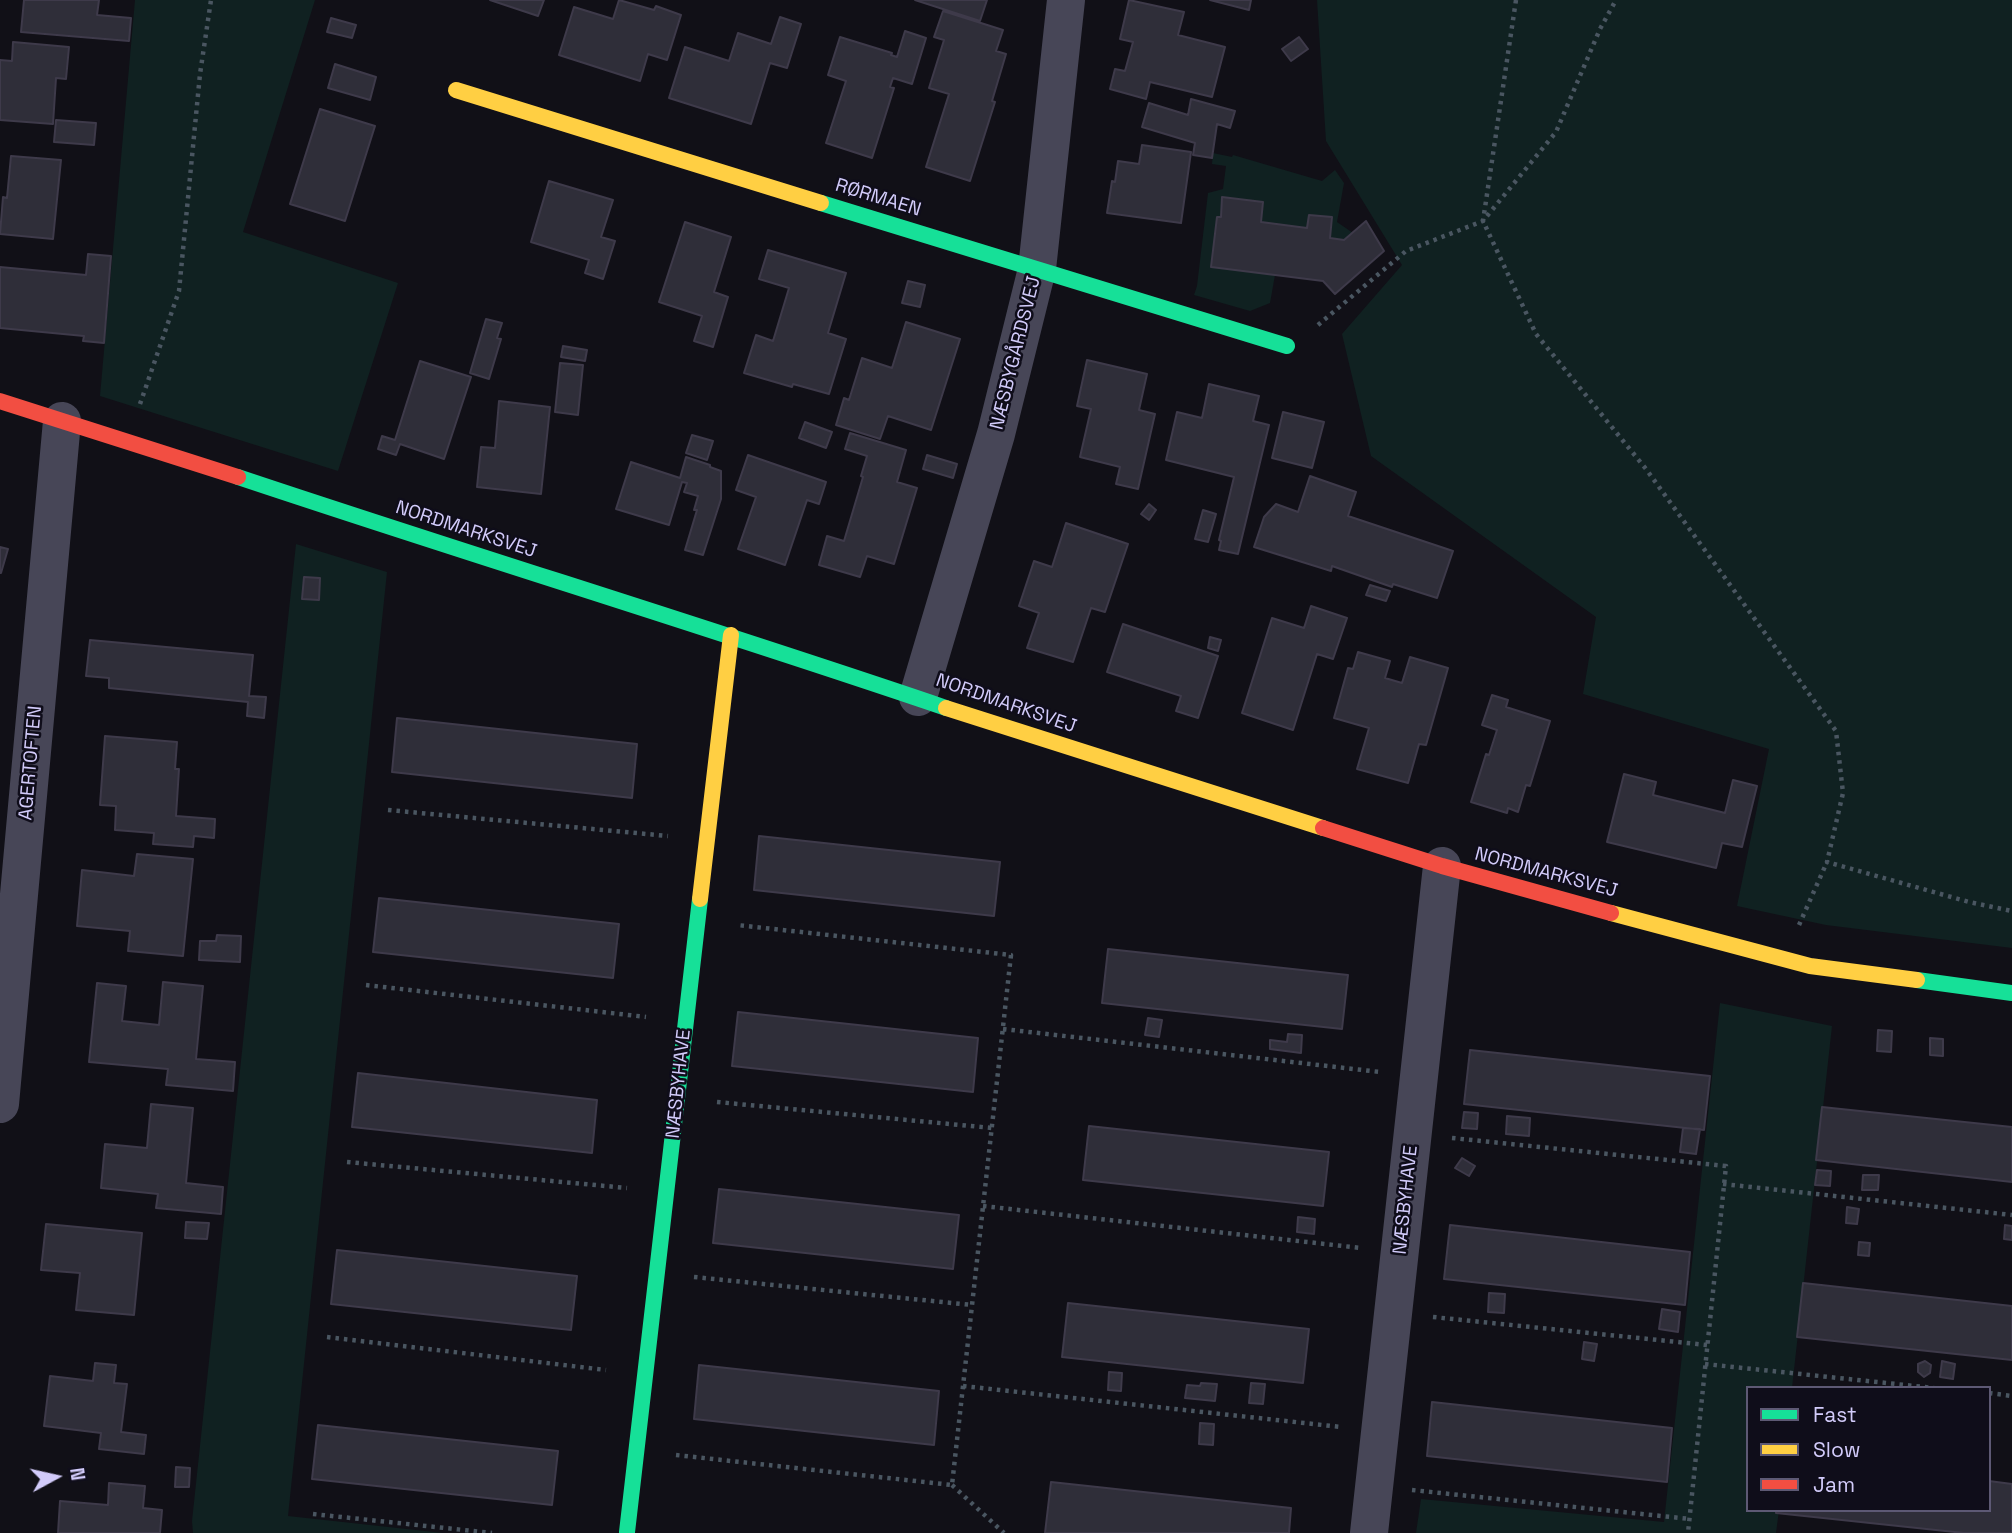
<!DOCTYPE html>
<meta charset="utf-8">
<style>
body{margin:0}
#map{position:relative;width:2012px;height:1533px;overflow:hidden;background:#111017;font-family:"Space Grotesk",sans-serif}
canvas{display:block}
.legend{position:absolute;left:1746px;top:1386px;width:245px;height:126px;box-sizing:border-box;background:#0f0d1a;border:2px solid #5d5974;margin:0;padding:9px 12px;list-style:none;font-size:21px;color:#d2cbfa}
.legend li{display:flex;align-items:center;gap:14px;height:35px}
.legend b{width:35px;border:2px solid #5d5974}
.north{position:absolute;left:21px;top:1442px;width:70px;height:70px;-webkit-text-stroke:5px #0f0d1a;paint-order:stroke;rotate:82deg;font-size:19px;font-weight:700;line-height:28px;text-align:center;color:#d2cbfa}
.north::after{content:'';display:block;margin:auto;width:24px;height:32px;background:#d2cbfa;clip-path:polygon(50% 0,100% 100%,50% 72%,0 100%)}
</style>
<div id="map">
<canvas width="2012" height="1533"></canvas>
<ul class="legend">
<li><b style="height:9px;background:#16e098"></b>Fast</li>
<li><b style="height:9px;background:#ffcf43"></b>Slow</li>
<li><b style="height:9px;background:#f24e42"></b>Jam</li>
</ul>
<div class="north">N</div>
</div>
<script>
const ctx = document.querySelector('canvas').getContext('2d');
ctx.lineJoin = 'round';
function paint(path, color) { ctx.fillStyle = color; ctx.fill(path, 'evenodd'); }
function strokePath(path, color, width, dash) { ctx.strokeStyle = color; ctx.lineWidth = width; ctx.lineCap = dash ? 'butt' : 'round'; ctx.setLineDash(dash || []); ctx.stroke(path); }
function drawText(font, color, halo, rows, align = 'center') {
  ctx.font = font + ' "Space Grotesk",sans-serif'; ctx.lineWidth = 5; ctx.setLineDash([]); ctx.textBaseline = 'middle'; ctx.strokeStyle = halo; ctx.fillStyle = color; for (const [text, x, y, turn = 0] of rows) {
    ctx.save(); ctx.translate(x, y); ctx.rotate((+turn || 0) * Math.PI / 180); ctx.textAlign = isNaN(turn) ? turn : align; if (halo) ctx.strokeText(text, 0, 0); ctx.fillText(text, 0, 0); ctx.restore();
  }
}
paint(new Path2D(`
 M135 0H315L243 232 398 283 338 471 100 396Z
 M1317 0H2012V948L1826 925 1737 906 1769 749 1583 694 1596 617 1371 456 1342 334 1402 265 1326 141Z
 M1213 153 1232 157 1233 155 1322 181 1335 170 1344 183 1337 222 1353 233 1344 240 1330 238 1332 217 1309 215 1307 228 1261 222 1223 197 1221 217H1217L1211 267 1275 275 1270 303 1250 311 1194 295 1197 286 1208 193 1223 189 1226 166 1212 164Z
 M296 544 387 572 288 1516 443 1533H193L192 1521Z
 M1720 1003 1832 1026 1792 1388H1748V1510H1779L1776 1533H1416L1421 1499 1664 1522Z`), '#102121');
const building = new Path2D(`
 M24 0H99L97 15 131 18 129 41 21 32Z
 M490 0H544L538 16Z
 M619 0 654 10 656 6 681 15 667 60 648 54 640 81 559 55 574 7 613 19Z
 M915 0H987L980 21Z
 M1129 0 1184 12 1178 35 1225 47 1212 97 1150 82 1146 99 1110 89 1115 69 1125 71 1133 42 1120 39Z
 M1210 0H1251L1249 10Z
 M943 11 1003 30 996 51 1006 54 992 101 995 102 970 181 926 167 949 94 929 88 944 40 934 37Z
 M780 17 801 24 787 68 770 63 751 124 669 98 685 47 729 61 738 33 771 44Z
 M331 18 356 25 352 38 327 32Z
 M905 31 926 38 912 84 893 78 890 87 894 88 872 158 826 143 846 81 828 75 840 37 892 53 891 55 897 57Z
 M1299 37 1308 49 1291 61 1282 49Z
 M13 42 69 47 66 79 56 78 53 124 0 120V60L12 61Z
 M335 64 376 77 370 100 328 88Z
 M1191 99 1235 111 1230 128 1217 124 1212 158 1193 155 1195 143 1142 127 1149 103 1188 115Z
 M320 109 375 126 345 221 290 204Z
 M56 120 96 123 94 145 54 142Z
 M1142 145 1191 152 1181 223 1107 213 1112 181 1115 182 1118 161 1139 164Z
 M11 156 61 160 53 239 0 234 3 197 7 198Z
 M549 181 613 200 601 237 615 241 603 279 585 273 589 260 531 242Z
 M1222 197 1263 202 1261 222 1307 228 1309 215 1332 217 1330 238 1344 240 1366 221 1384 251 1335 294 1323 281 1211 267 1217 217H1221Z
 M685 222 731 237 714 292 728 297 713 347 694 341 702 316 659 302Z
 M768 250 846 273 828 333 846 339 829 394 793 384 792 387 744 373 756 335 773 341 789 288 759 279Z
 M88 254 111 256 104 343 83 341 84 336 0 328V267L86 275Z
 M908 281 925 285 920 307 902 303Z
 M486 319 502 323 497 338 501 339 489 379 470 373Z
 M906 322 960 339 931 430 888 416 880 439 836 425 844 398 849 400 862 358 892 368Z
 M563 346 587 350 585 361 561 357Z
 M1087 360 1147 374 1139 410 1155 414 1138 489 1116 484 1120 467 1080 457 1091 409 1077 406Z
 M420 361 471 377 444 459 400 444 396 455 378 449 382 436 395 440Z
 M560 363 583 365 578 415 555 412Z
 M1209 384 1259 396 1253 421 1269 425 1238 554 1219 550 1221 541 1219 540 1234 477 1166 460 1177 412 1202 418Z
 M499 401 550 407 541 494 477 487 481 447 495 448Z
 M1283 412 1324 422 1312 468 1272 458Z
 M805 422 832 432 826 448 799 438Z
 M850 433 906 450 897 482 917 488 894 564 867 556 860 577 819 565 827 536 844 541 863 477 861 476 867 456 845 449Z
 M692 435 713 441 707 460 686 453Z
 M748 455 826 482 819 504 807 500 785 565 738 549 756 497 736 490Z
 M927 455 957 464 953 478 923 469Z
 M686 457 710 465V467L721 471V499L703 555 685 550 697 510H694L698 496 684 492 687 483 682 482 669 525 616 509 631 462 680 478Z
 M1310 476 1356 492 1348 516 1453 551 1437 598 1393 584 1392 587 1332 566 1331 571 1254 547 1264 517 1276 504 1298 512Z
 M1149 504 1156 510 1149 520 1141 514Z
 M1203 510 1216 514 1208 542 1195 539Z
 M1066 523 1128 544 1105 612 1091 608 1073 662 1027 648 1039 613 1019 606 1034 561 1052 567Z
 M0 547 8 549 1 573H0Z
 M304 577 320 578 319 600 302 599Z
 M1370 585 1390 591 1386 601 1366 595Z
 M1311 606 1347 618 1333 659 1317 654 1293 730 1242 713 1272 618 1304 628Z
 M1123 624 1218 656 1198 718 1176 711 1181 696 1107 672Z
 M1210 637 1221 640 1218 651 1208 648Z
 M90 640 253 655 249 696 266 697 264 718 247 716 248 702 109 688V678L86 676Z
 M1358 652 1390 661 1385 678 1402 683 1410 657 1448 668 1426 745 1419 744 1408 783 1357 769 1369 728 1334 718 1348 668 1353 669Z
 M1492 695 1508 700 1506 707 1550 721 1530 786 1526 785 1518 812 1508 808 1507 813 1471 802 1486 754 1489 755 1497 730 1482 725Z
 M397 718 637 744 632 798 392 772Z
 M105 736 177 742 175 769H179L176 816 215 819 214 838 194 836 193 847 153 844 154 833 115 830 116 806 100 805Z
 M1624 774 1656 782 1653 795 1725 813 1733 780 1757 786 1742 847 1722 843 1716 868 1607 842Z
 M759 836 1000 862 994 916 754 890Z
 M137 854 193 859 183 956 128 951 130 931 77 926 82 870 134 876Z
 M379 898 619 924 613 978 373 952Z
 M217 935 241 936 240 962 199 960 200 941H216Z
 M1108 949 1348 975 1342 1029 1102 1003Z
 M163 982 203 986 196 1059 235 1062 233 1091 166 1085 168 1069 89 1062 97 983 126 986 122 1021 159 1025Z
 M738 1012 978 1038 973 1092 732 1066Z
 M1148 1018 1162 1020 1159 1037 1145 1035Z
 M1878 1030 1892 1031 1891 1052 1877 1051Z
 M1288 1034 1302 1035 1301 1053 1270 1049V1040L1287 1042Z
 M1930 1038 1943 1039V1056L1930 1055Z
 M1470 1050 1710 1076 1704 1130 1464 1104Z
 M358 1073 597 1100 592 1153 352 1127Z
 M151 1104 193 1108 186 1183 223 1187 221 1214 156 1208 158 1194 101 1188 105 1144 147 1148Z
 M1822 1107 2012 1127V1182L1816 1160Z
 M1464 1112 1478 1113 1477 1129 1462 1128Z
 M1507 1116 1530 1118 1529 1136 1506 1134Z
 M1089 1126 1329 1152 1323 1206 1083 1180Z
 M1683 1128 1700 1129 1696 1154 1680 1152Z
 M1462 1158 1475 1166 1469 1176 1455 1168Z
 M1817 1170 1831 1171 1830 1186 1815 1185Z
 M1863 1175H1879L1878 1190H1862Z
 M719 1189 959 1215 953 1269 713 1243Z
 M1847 1207 1859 1209 1857 1224 1846 1223Z
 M1298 1217 1315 1219 1314 1234 1297 1232Z
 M186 1222 209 1223 207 1239 185 1238Z
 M46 1224 142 1233 134 1315 76 1310 80 1273 41 1270Z
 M1450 1225 1690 1252 1685 1305 1444 1279Z
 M2005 1225 2012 1226V1240L2004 1239Z
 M1859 1242 1870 1243 1869 1256 1858 1255Z
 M337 1250 577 1276 571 1330 331 1304Z
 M1803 1283 2012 1306V1360L1797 1337Z
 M1489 1293 1505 1294 1504 1313 1488 1312Z
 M1068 1303 1309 1329 1303 1383 1062 1357Z
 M1662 1309 1680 1312 1678 1332 1659 1329Z
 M1584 1342 1597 1344 1594 1361 1582 1359Z
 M1925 1361 1931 1365 1930 1373 1924 1377 1918 1372V1364Z
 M1942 1361 1955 1364 1953 1379 1940 1377Z
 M95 1363 116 1365 114 1383 127 1384 121 1432 146 1435 144 1454 99 1449 101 1433 44 1426 50 1376 93 1381Z
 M699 1365 939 1391 934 1445 694 1419Z
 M1109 1372 1122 1373 1121 1391 1108 1390Z
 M1201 1383 1217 1384 1215 1401 1185 1398 1187 1385 1200 1386Z
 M1251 1383 1265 1384 1263 1404 1249 1403Z
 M1432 1402 1672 1428 1667 1482 1427 1456Z
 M1200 1423 1214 1424 1213 1445 1199 1444Z
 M318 1425 558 1451 552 1505 312 1479Z
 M176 1467 190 1468 189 1487H175Z
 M1989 1481 2012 1484V1533H1964L1776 1513V1510H1989Z
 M1051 1482 1291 1508 1289 1533H1045Z
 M109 1483 145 1486 143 1508 162 1510 160 1533H58L60 1501 108 1505Z`);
paint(building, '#2f2e39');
strokePath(building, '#3e3a4a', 2);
strokePath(new Path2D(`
 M1516 0 1483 221 1536 334 1646 469 1836 731 1843 793 1827 862 1969 902 2012 911
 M1318 325 1406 251 1483 221 1556 132 1600 29 1616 0
 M140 404 179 291 200 74 211 0
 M388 810 668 836
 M1799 925 1827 862
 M366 985 646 1017
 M1003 1029 1380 1072
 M717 1102 992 1128
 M1452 1138 1726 1166 1688 1533
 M347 1162 627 1188
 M1723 1184 2012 1215
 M983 1206 1361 1248
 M694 1277 972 1305
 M1433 1317 1707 1345
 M327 1337 606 1370
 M1705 1364 1934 1388
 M963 1386 1341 1427
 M1989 1393 2012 1396
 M676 1455 952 1485 1011 955 737 925
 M952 1485 1004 1533
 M1412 1490 1690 1519
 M313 1514 492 1533`), '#4a5661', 4.5, [3.5, 5]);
strokePath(new Path2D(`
 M918 697 996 434 1037 269 1066 0
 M0 1104 62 421
 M1369 1533 1442 866`), '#474657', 38);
strokePath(new Path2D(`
 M821 203 1287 346
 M238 477C474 556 711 628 946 708
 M1917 980 2012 993
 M627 1532 700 899`), '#16e098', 16);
strokePath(new Path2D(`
 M456 90 821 203
 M946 708 1323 828
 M700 899 731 635
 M1611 913 1810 966 1917 980`), '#ffcf43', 16);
strokePath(new Path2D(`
 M0 401 238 477
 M1323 828 1442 866 1611 913`), '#f24e42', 16);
drawText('19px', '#d2cbfa', '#0f0d1a', [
 ["RØRMAEN",878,198,17],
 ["NÆSBYGÅRDSVEJ",1016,353,-76],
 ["NORDMARKSVEJ",466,530,18],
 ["NORDMARKSVEJ",1006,704,19],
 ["AGERTOFTEN",31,763,-85],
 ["NORDMARKSVEJ",1546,873,15],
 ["NÆSBYHAVE",679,1084,-84],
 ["NÆSBYHAVE",1406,1200,-84]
]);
</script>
